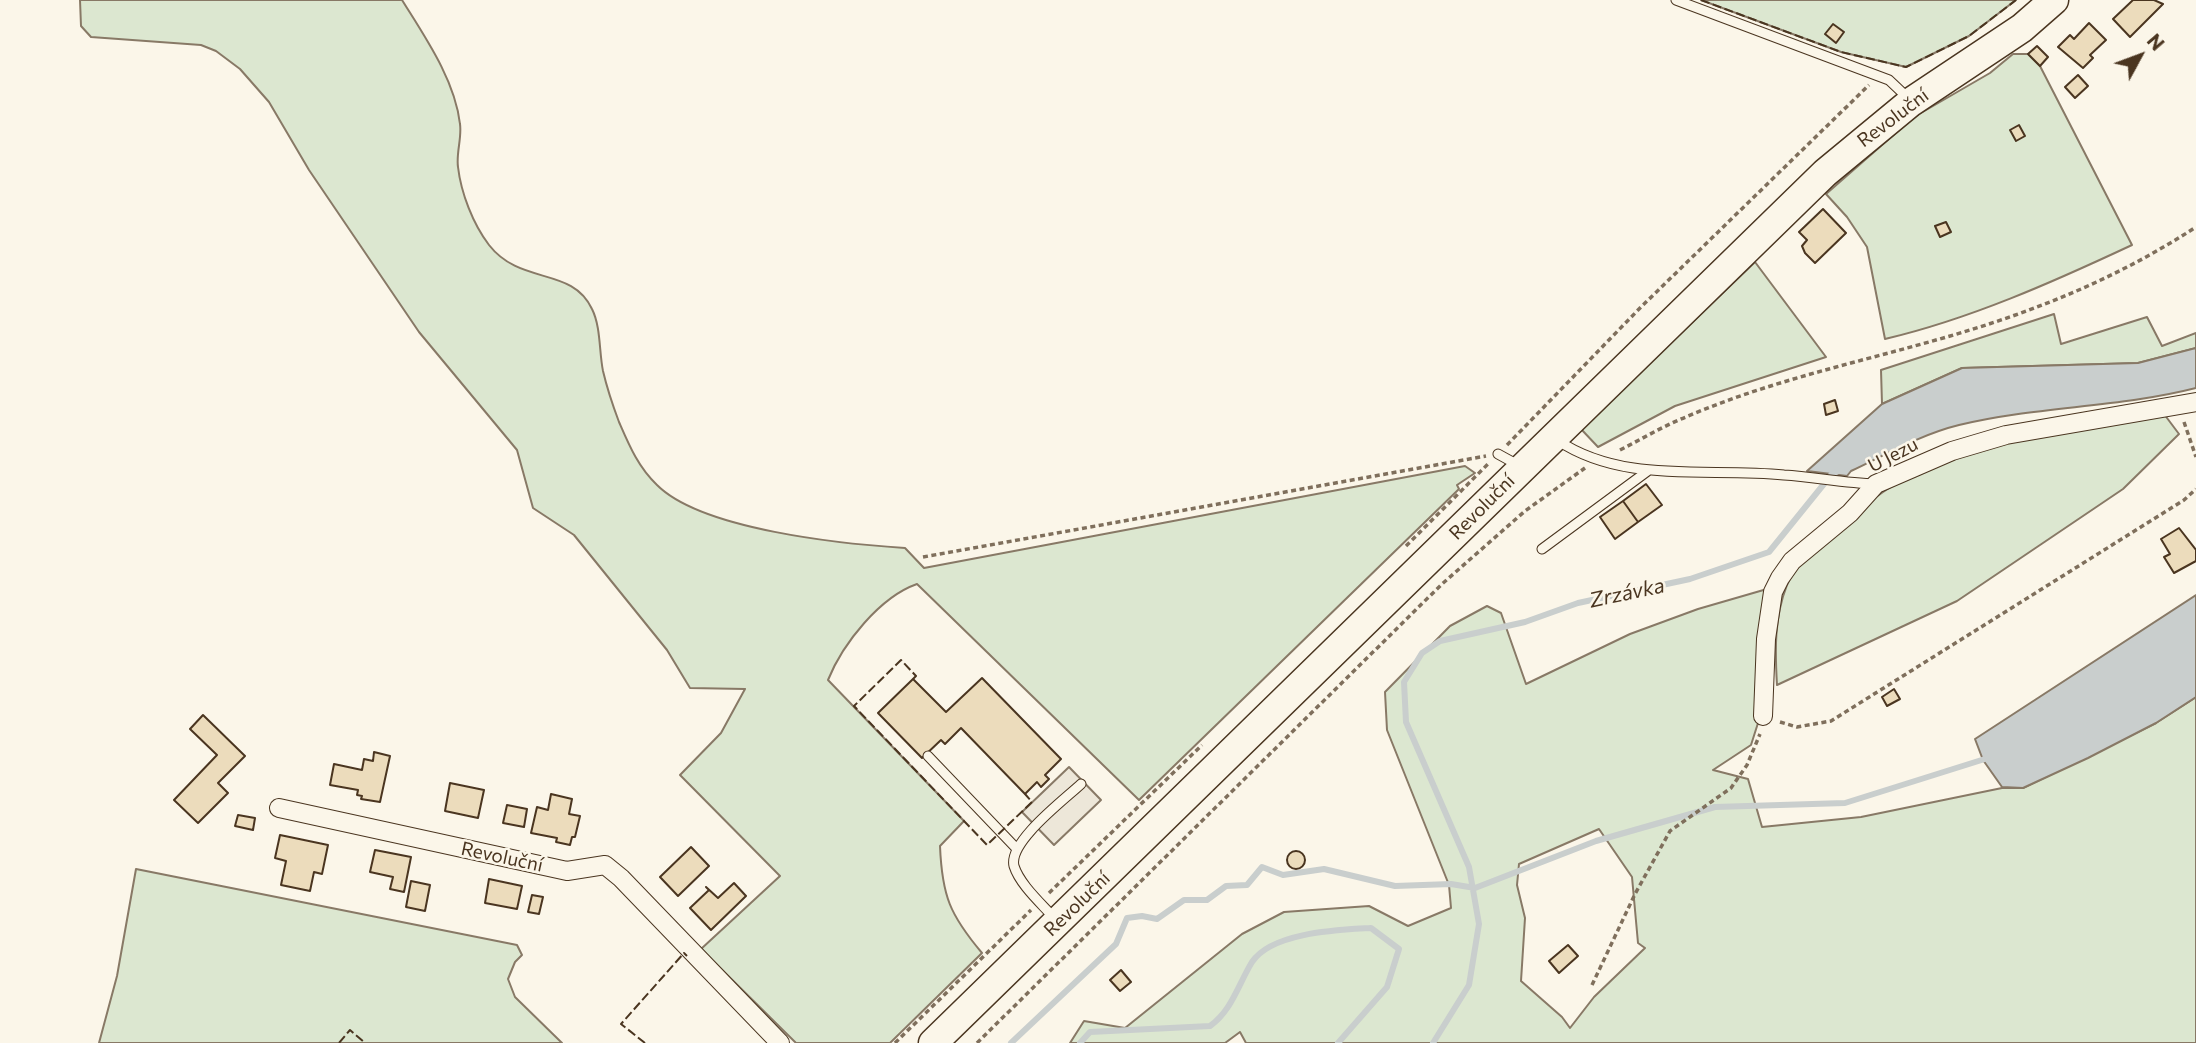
<!DOCTYPE html>
<meta charset="utf-8">
<style>
body{margin:0}
#map{position:relative;width:2196px;height:1043px;overflow:hidden;background:#fbf6e9;font-family:Commissioner,sans-serif}
canvas{display:block}
.north{position:absolute;left:2105px;top:21px;width:70px;height:70px;-webkit-text-stroke:5px #fbf6e9;paint-order:stroke;rotate:49deg;font-size:19px;font-weight:700;line-height:28px;text-align:center;color:#4a3520}
.north::after{content:'';display:block;margin:auto;width:24px;height:32px;background:#4a3520;clip-path:polygon(50% 0,100% 100%,50% 72%,0 100%)}
</style>
<div id="map">
<canvas width="2196" height="1043"></canvas>
<div class="north">N</div>
</div>
<script>
const ctx = document.querySelector('canvas').getContext('2d');
ctx.lineJoin = 'round';
function paint(path, color) { ctx.fillStyle = color; ctx.fill(path, 'evenodd'); }
function strokePath(path, color, width, dash) { ctx.strokeStyle = color; ctx.lineWidth = width; ctx.lineCap = dash ? 'butt' : 'round'; ctx.setLineDash(dash || []); ctx.stroke(path); }
function drawText(font, color, halo, rows, align = 'center') {
  ctx.font = font + ' Commissioner,sans-serif'; ctx.lineWidth = 5; ctx.setLineDash([]); ctx.textBaseline = 'middle'; ctx.strokeStyle = halo; ctx.fillStyle = color; for (const [text, x, y, turn = 0] of rows) {
    ctx.save(); ctx.translate(x, y); ctx.rotate((+turn || 0) * Math.PI / 180); ctx.textAlign = isNaN(turn) ? turn : align; if (halo) ctx.strokeText(text, 0, 0); ctx.fillText(text, 0, 0); ctx.restore();
  }
}
const green = new Path2D(`
 M80 0H402C425 37 455 80 460 124 462 138 456 153 458 167 461 193 473 224 489 245 521 286 572 266 592 309 601 327 599 352 603 371 607 388 613 406 619 422 629 445 638 467 657 485 702 530 843 544 905 548L924 568 1465 466 1475 473 1457 485 1459 489 1139 800 917 584C880 597 843 643 828 680L964 821 940 846C942 896 950 915 982 953L890 1043H796L701 949 780 876 680 775 721 733 745 689 690 688 667 650 574 535 533 508 517 450 419 332 309 170 269 102 240 69 216 51 201 45 91 37 81 26Z
 M1701 0H2016L1969 36 1906 67 1841 52Z
 M2013 54H2028L2040 66 2132 245C2053 282 1970 319 1885 339L1867 247 1847 217 1826 194 1914 117 1990 73Z
 M1755 262 1826 357 1675 406 1598 447 1581 429Z
 M2054 314 2061 344 2147 317 2162 346 2196 333V348L2138 363 1962 368 1882 404 1881 370Z
 M2164 414 2179 434 2123 489 1957 601 1777 685C1775 651 1774 618 1787 585 1796 564 1817 549 1834 534 1852 518 1870 499 1891 487 1972 439 2074 431 2164 414Z
 M1767 589 1758 723 1751 745 1713 770 1748 779 1762 827 1861 817 2002 788H2023L2156 723 2196 697V1043H1246L1240 1032 1225 1043H1070L1084 1021 1125 1028 1242 934 1284 912 1369 906 1408 926 1451 908 1449 885 1387 730 1385 692 1450 626 1487 606 1501 613 1526 684 1630 634 1698 609ZM1599 829 1632 877 1638 943 1645 948 1594 997 1570 1028 1562 1017 1521 981 1525 918 1517 885 1519 864Z
 M136 869 517 945 522 955 515 962 508 979 515 997 562 1043H99L117 976Z`);
paint(green, '#dce7d0');
strokePath(green, '#887966', 2);
const parking = new Path2D(`
 M1069 767 1101 800 1054 845 1022 812Z`);
paint(parking, '#ede7d9');
strokePath(parking, '#887966', 2);
const water = new Path2D(`
 M2196 348V388C2118 408 2037 406 1959 425 1922 434 1885 455 1851 471L1847 476 1807 471 1882 404 1962 368 2138 363Z
 M2196 595V697L2156 723 2088 758 2023 788 2002 787 1983 760 1975 739Z`);
paint(water, '#c9cecd');
strokePath(water, '#887966', 2);
strokePath(new Path2D(`
 M1011 1043 1116 944 1127 918 1142 916 1157 919 1184 900H1207L1226 886 1247 885 1262 867 1283 875 1324 869 1395 886 1451 884 1475 888 1596 841 1715 807 1845 803 1988 758
 M1080 1043 1090 1032 1210 1026C1232 1010 1238 985 1252 962 1272 932 1338 930 1371 928L1399 949 1387 987 1338 1043
 M1433 1043 1469 985 1479 924 1469 867 1406 722 1404 682 1422 653 1440 641 1525 622 1578 603 1690 579 1769 552 1832 474 1838 471`), '#c9cecd', 6);
const building = new Path2D(`
 M2133 0H2154L2163 4 2130 37 2113 19Z
 M2089 23 2106 40 2090 55 2093 58 2083 68 2058 47 2070 35 2074 39Z
 M1833 24 1844 32 1836 43 1825 34Z
 M2037 46 2048 57 2040 66 2028 54Z
 M2078 75 2088 86 2075 98 2065 87Z
 M2019 125 2025 136 2016 141 2010 130Z
 M1823 209 1846 233 1815 263 1805 253 1802 246 1807 240 1799 232Z
 M1946 222 1951 232 1940 237 1935 226Z
 M1835 400 1838 411 1826 415 1824 404Z
 M1646 484 1662 505 1638 522 1623 501Z
 M1623 501 1638 522 1615 539 1600 517Z
 M2179 528 2196 550V561L2174 573 2164 557 2170 554 2161 539Z
 M982 678 1061 759 1045 775 1049 779 1041 787 1037 782 1025 794 961 728 945 744 941 740 922 758 878 713 913 679 946 712Z
 M1894 689 1900 699 1887 706 1882 697Z
 M203 715 245 756 218 783 228 793 198 823 174 800 217 755 190 729Z
 M374 752 390 756 380 802 361 799 362 796 357 795 358 790 330 785 334 764 362 770 364 759 373 761Z
 M450 783 484 790 478 818 445 811Z
 M551 794 572 799 569 814 580 816 575 837H572L570 845 556 842 557 838 531 833 537 807 548 810Z
 M507 805 527 809 524 827 503 823Z
 M238 815 255 818 253 830 235 826Z
 M280 835 328 845 322 874 314 872 310 891 281 885 286 861 275 858Z
 M691 847 709 866 678 896 660 877Z
 M375 850 411 857 404 892 390 889 393 877 370 872Z
 M1287 860a9 9 0 1 1 18 0a9 9 0 1 1-18 0Z
 M489 879 522 886 517 909 485 903Z
 M411 881 430 885 425 911 406 907Z
 M734 883 746 896 711 930 690 908 709 890 706 887 718 898Z
 M532 895 543 897 539 914 528 912Z
 M1568 945 1578 956 1559 973 1549 961Z
 M1121 970 1131 982 1120 991 1110 980Z`);
paint(building, '#ecdcbc');
strokePath(building, '#4a3520', 2);
const lane = new Path2D(`
 M1676 0 1889 80 1908 98
 M1557 440C1624 485 1708 467 1784 475 1815 477 1844 483 1876 484
 M1498 454 1518 465
 M1542 549 1649 470
 M928 756 1016 848
 M1055 919C1042 904 1020 885 1014 866 1008 842 1064 800 1081 784`);
const street = new Path2D(`
 M1763 716 1766 639 1773 592 1780 578 1792 561 1850 513 1876 484 1952 451 2006 435 2196 402
 M279 808 567 871 605 865 621 878 780 1043`);
const primary = new Path2D(`
 M933 1043 1825 173 1911 102 2022 28 2054 0`);
strokePath(lane, '#4a3520', 11);
strokePath(street, '#4a3520', 20);
strokePath(primary, '#4a3520', 31);
strokePath(new Path2D(`
 M2184 422 2196 457
 M1507 445 1641 307 1869 85
 M1620 450C1642 439 1663 426 1686 417 1785 374 1893 356 1995 322 2067 298 2133 268 2196 227
 M1406 546 1489 463
 M923 557 1486 456
 M1780 722 1797 727 1831 721 2184 500 2196 489
 M1049 893 1202 745
 M1592 985 1635 894 1670 831 1731 788 1747 765 1760 734
 M895 1043 1031 910
 M977 1043 1442 584 1525 511 1585 468`), '#7f6f5c', 3.5, [5, 3.5]);
strokePath(lane, '#fbf6e9', 9);
strokePath(street, '#fbf6e9', 18);
strokePath(primary, '#fbf6e9', 28);
strokePath(new Path2D(`
 M1701 0 1841 52 1906 67 1969 36 2016 0
 M913 679 916 676 901 660 854 706 987 845 1032 802 1025 794
 M339 1043 350 1030 365 1043
 M645 1043 621 1024 684 953 687 956`), '#4a3520', 2, [9, 3.5]);
drawText('19px', '#4a3520', '#fbf6e9', [
 ["Revoluční",1893,118,-37],
 ["U Jezu",1893,455,-27],
 ["Revoluční",1482,507,-45],
 ["Revoluční",502,857,12],
 ["Revoluční",1077,904,-44]
]);
drawText('italic 21px', '#4a3520', '#fbf6e9', [
 ["Zrzávka",1627,593,-12]
]);
</script>
